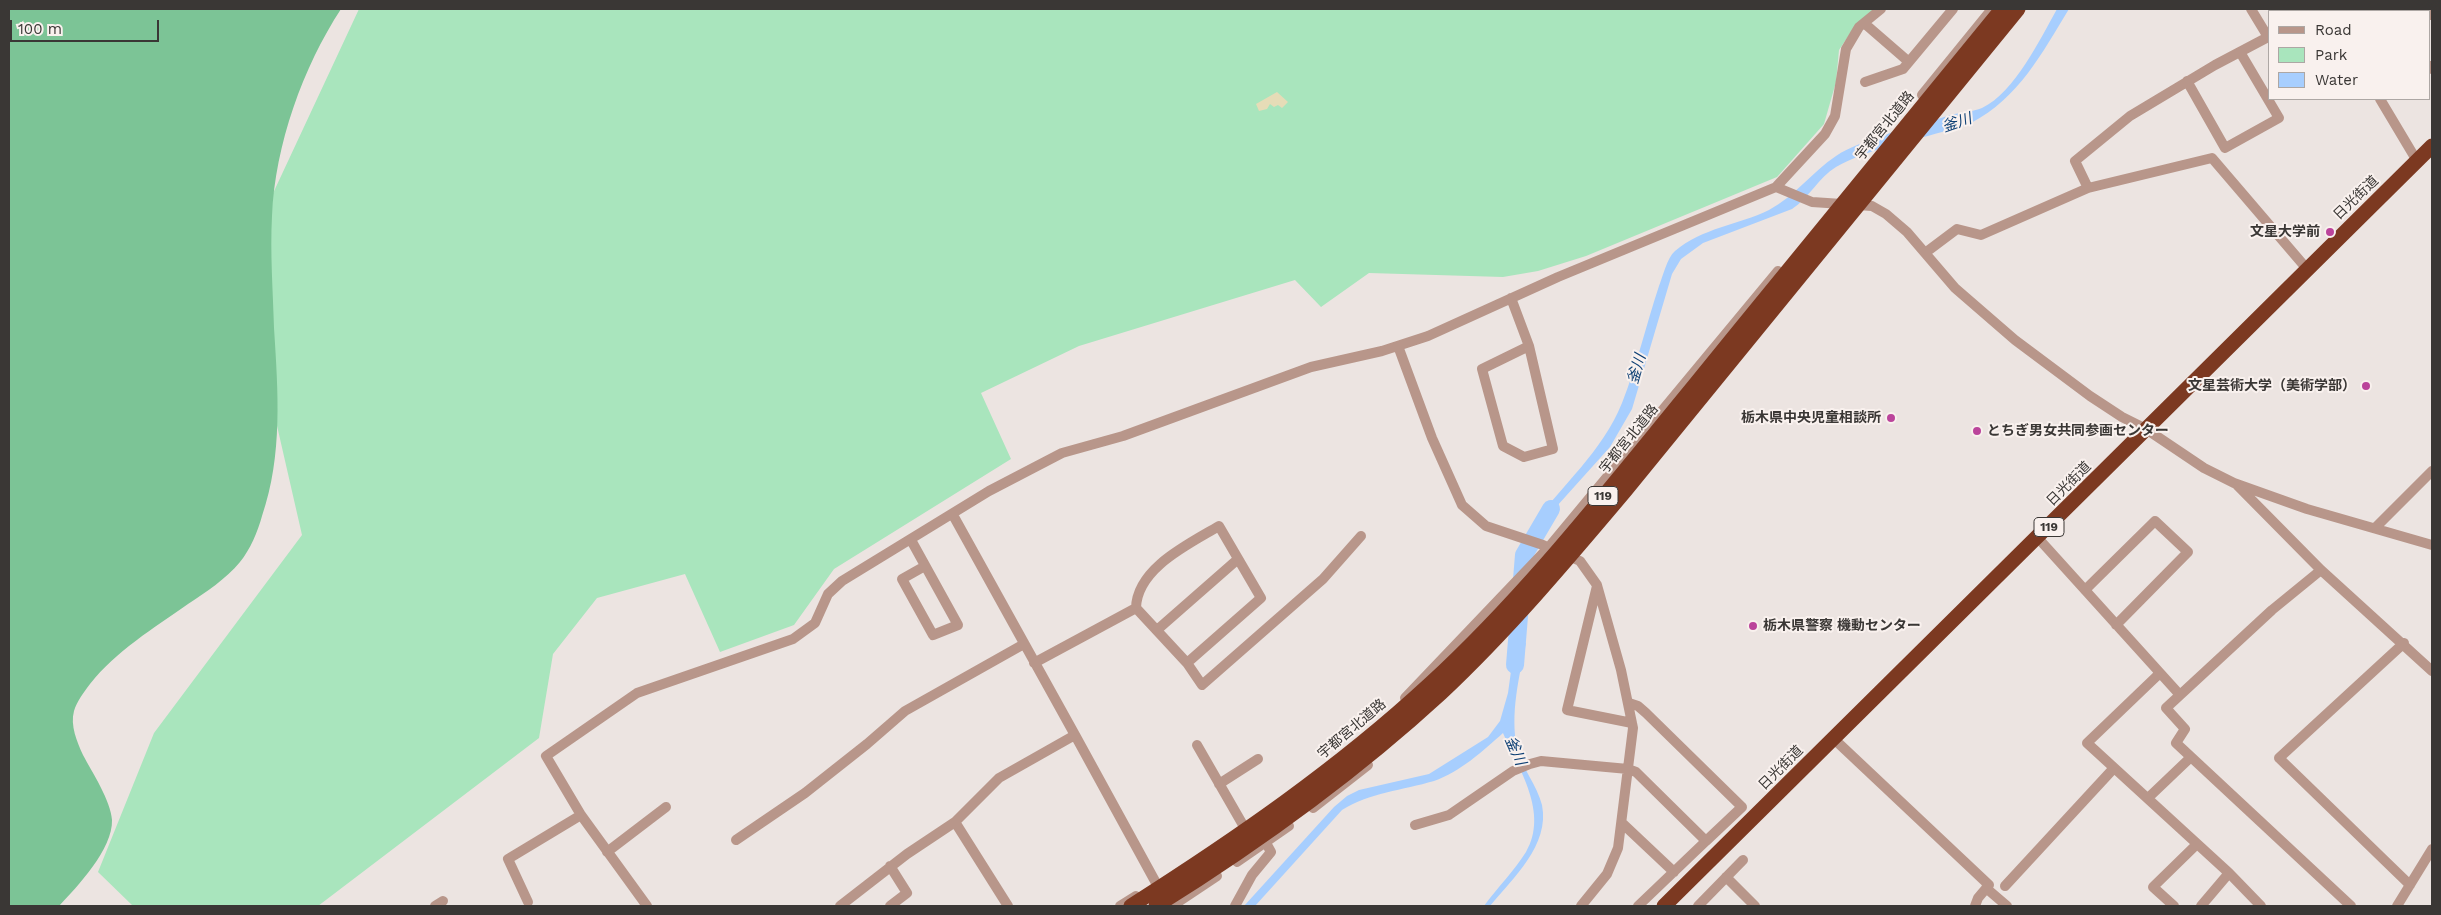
<!DOCTYPE html>
<meta charset="utf-8">
<style>
body{margin:0}
#map{position:relative;width:2441px;height:915px;overflow:hidden;background:#ece4e1;font-family:"Work Sans",sans-serif}
canvas{display:block}
.frame{position:absolute;inset:0;border:10px solid #3a3735;pointer-events:none}
.legend{position:absolute;left:2268px;top:10px;width:162px;height:90px;box-sizing:border-box;background:#f9f1ee;border:1px solid #ada7a4;margin:0;padding:6px 9px;list-style:none;font-size:15px;color:#3a3735}
.legend li{display:flex;align-items:center;gap:10px;height:25px}
.legend b{width:25px;border:1px solid #ada7a4}
.scale{position:absolute;left:10px;top:20px;width:149px;height:22px;box-sizing:border-box;border:2px solid #3a3735;border-top:0;padding-left:6px;font-size:15px;line-height:18px;white-space:nowrap;color:#3a3735;-webkit-text-stroke:4px #f9f1ee;paint-order:stroke}
</style>
<div id="map">
<canvas width="2441" height="915"></canvas>
<div class="frame"></div>
<ul class="legend">
<li><b style="height:6px;background:#b8968a"></b>Road</li>
<li><b style="height:14px;background:#a9e5bd"></b>Park</li>
<li><b style="height:14px;background:#a7cefe"></b>Water</li>
</ul>
<div class="scale">100 m</div>
</div>
<script>
const ctx = document.querySelector('canvas').getContext('2d');
ctx.lineJoin = 'round';
function paint(path, color) { ctx.fillStyle = color; ctx.fill(path, 'evenodd'); }
function strokePath(path, color, width, dash) { ctx.strokeStyle = color; ctx.lineWidth = width; ctx.lineCap = dash ? 'butt' : 'round'; ctx.setLineDash(dash || []); ctx.stroke(path); }
function drawText(font, color, halo, rows, align = 'center') {
  ctx.font = font + ' "Work Sans","Noto Sans JP",sans-serif'; ctx.lineWidth = 4; ctx.setLineDash([]); ctx.textBaseline = 'middle'; ctx.strokeStyle = halo; ctx.fillStyle = color; for (const [text, x, y, turn = 0] of rows) {
    ctx.save(); ctx.translate(x, y); ctx.rotate((+turn || 0) * Math.PI / 180); ctx.textAlign = isNaN(turn) ? turn : align; if (halo) ctx.strokeText(text, 0, 0); ctx.fillText(text, 0, 0); ctx.restore();
  }
}
paint(new Path2D(`
 M359 9H1874L1853 29 1839 50 1836 82 1824 124 1777 177 1586 256 1538 271 1503 277 1369 273 1321 307 1295 280 1079 346 981 393 1011 459 834 569 794 625 720 652 685 574 597 598 553 654 539 738 318 906H133L98 872 154 733 302 535 240 264Z`), '#a9e5bd');
paint(new Path2D(`
 M9 9H341C303 67 275 145 272 216 270 253 273 291 274 328 278 391 283 455 262 516 258 531 250 550 240 562 226 579 206 592 188 604 154 628 116 651 90 684 84 692 77 701 74 711 70 725 77 742 83 755 92 772 111 801 112 820 113 849 77 887 59 906H9Z`), '#7cc496');
paint(new Path2D(`
 M1277 92 1288 102 1282 108 1278 105 1274 107 1270 104 1267 109 1259 111 1256 104Z`), '#e6dcb7');
paint(new Path2D(`
 M2057 9H2069C2042 53 2019 98 1971 123 1962 127 1951 129 1942 132 1907 142 1868 149 1836 167 1819 177 1809 198 1792 209L1703 243 1681 259 1672 274 1632 409 1610 447 1557 506 1541 530 1532 526C1563 484 1602 452 1622 403 1637 365 1646 325 1659 286 1663 276 1667 258 1675 251 1702 228 1738 225 1769 210 1795 196 1812 172 1836 156 1861 139 1921 124 1951 115 1961 112 1973 112 1982 108 2015 92 2040 39 2057 9Z
 M1515 642 1526 643C1519 678 1510 713 1517 749 1522 768 1537 785 1542 805 1550 845 1513 878 1490 906H1484C1497 888 1514 871 1526 852 1549 813 1519 769 1503 733 1483 751 1460 772 1434 781 1403 790 1369 793 1342 810L1255 906H1244L1334 807 1347 796 1359 790 1429 774 1488 737 1500 721 1508 693Z`), '#a7cefe');
strokePath(new Path2D(`
 M1515 665 1524 555 1551 509`), '#a7cefe', 18);
strokePath(new Path2D(`
 M2251 9 2268 37
 M2382 9 2384 11
 M2315 11 2320 9
 M2430 15 2432 14
 M1864 23 1909 62
 M2430 66 2432 69
 M2187 81 2225 148 2279 118 2240 52
 M1865 82 1903 69 1953 9
 M1922 95 1992 9
 M2380 99 2417 161
 M1776 187 1812 202 1872 206 1886 214 1907 232 1955 288 2015 340 2090 396 2122 417 2146 429 2204 468 2234 483 2307 509 2432 545
 M2088 188 2075 161 2130 116 2215 65 2270 36
 M1925 253 1957 229 1981 235 2088 188 2212 158 2307 269
 M1511 298 1529 346 1553 449 1524 457 1503 446 1482 369 1529 346
 M1398 346 1432 438 1462 505 1486 526 1543 545 1580 561 1597 585 1621 670 1633 728 1618 848 1607 874 1581 906
 M2237 485 2321 570 2432 671
 M2376 527 2432 471
 M2038 538 2180 695
 M911 540 958 625 933 635 902 579 925 566
 M2321 570 2272 610 2166 708 2185 729 2176 743 2351 906
 M1597 586 1567 710 1632 723
 M2085 590 2155 521 2188 552 2116 625
 M1136 608C1137 568 1189 544 1219 526L1261 598 1187 663
 M1157 630 1238 559
 M2404 643 2279 758 2410 885
 M1034 663 1136 608 1187 663 1202 685 1323 579 1361 536
 M2160 673 2087 743 2229 873 2261 906
 M1405 698 1549 547 1778 271
 M1075 735 1161 892
 M1834 739 1989 885 1978 898 1975 906
 M1197 745 1243 825
 M1219 784 1258 759
 M2148 798 2191 757
 M1313 808 1368 765
 M955 822 1008 906
 M1622 823 1674 872
 M1415 825 1449 815 1513 771 1530 764 1541 761 1628 769 1636 772 1706 841 1742 807 1646 713 1638 706 1629 703
 M736 840 805 793 867 744 905 711 1024 644
 M607 852 666 807
 M1237 862 1289 826
 M1726 877 1755 906
 M2005 886 2114 768
 M1986 888 2007 906
 M528 902 508 859 581 815
 M435 906 443 901
 M647 906 581 815 546 756 637 693 793 639 815 623 828 594 842 581 989 491 1062 453 1123 436 1311 367 1382 351 1428 336 1558 277 1776 187 1825 134 1835 116 1846 49 1859 27 1881 9
 M840 906 907 854 955 822 999 778 1075 735 953 515
 M890 906 907 893 890 866
 M1120 906 1136 896
 M1172 906 1217 876
 M1235 906 1252 875 1271 852 1266 843
 M1638 906 1706 841
 M1698 906 1743 860
 M2174 906 2153 887 2197 844
 M2201 906 2229 873
 M2397 906 2432 849`), '#b8968a', 10);
strokePath(new Path2D(`
 M1131 906C1236 839 1338 769 1430 684 1528 594 1610 488 1694 386 1796 260 1899 135 2002 9
 M1156 906C1257 843 1353 774 1441 693 1507 631 1566 561 1625 491L2018 9
 M1664 906 2432 146`), '#7c3921', 15);
for (const [x, y, r, color] of [
 [2330,232,5,"#bb449b"],
 [2366,386,5,"#bb449b"],
 [1891,418,5,"#bb449b"],
 [1977,431,5,"#bb449b"],
 [1753,626,5,"#bb449b"]
]) { const dot = new Path2D(); dot.arc(x, y, r, 0, 2 * Math.PI); ctx.fillStyle = color; ctx.fill(dot); strokePath(dot, '#f9f1ee', 2); }
for (const [x, y, w] of [
 [1603,496,30],
 [2049,527,30]
]) { const box = new Path2D(); box.roundRect(x - w / 2, y - 9.5, w, 19, 4); ctx.fillStyle = '#f9f1ee'; ctx.fill(box); strokePath(box, '#3a3735', 1); }
drawText('bold 12px', '#3a3735', null, [
 ["119",1603,496],
 ["119",2049,527]
]);
drawText('14px', '#3a3735', '#f9f1ee', [
 ["宇都宮北道路",1885,126,-51],
 ["日光街道",2356,198,-44],
 ["宇都宮北道路",1629,439,-51],
 ["日光街道",2069,484,-45],
 ["宇都宮北道路",1352,729,-40],
 ["日光街道",1781,768,-45]
]);
drawText('bold 14px', '#3a3735', '#f9f1ee', [
 ["文星大学前",2320,232],
 ["文星芸術大学（美術学部）",2356,386],
 ["栃木県中央児童相談所",1881,418],
 ["とちぎ男女共同参画センター",1987,431,"left"],
 ["栃木県警察 機動センター",1763,626,"left"]
], 'right');
drawText('italic 15px', '#0f4175', '#f9f1ee', [
 ["釜川",1957,123,-19],
 ["釜川",1637,369,-74],
 ["釜川",1515,751,66]
]);
</script>
